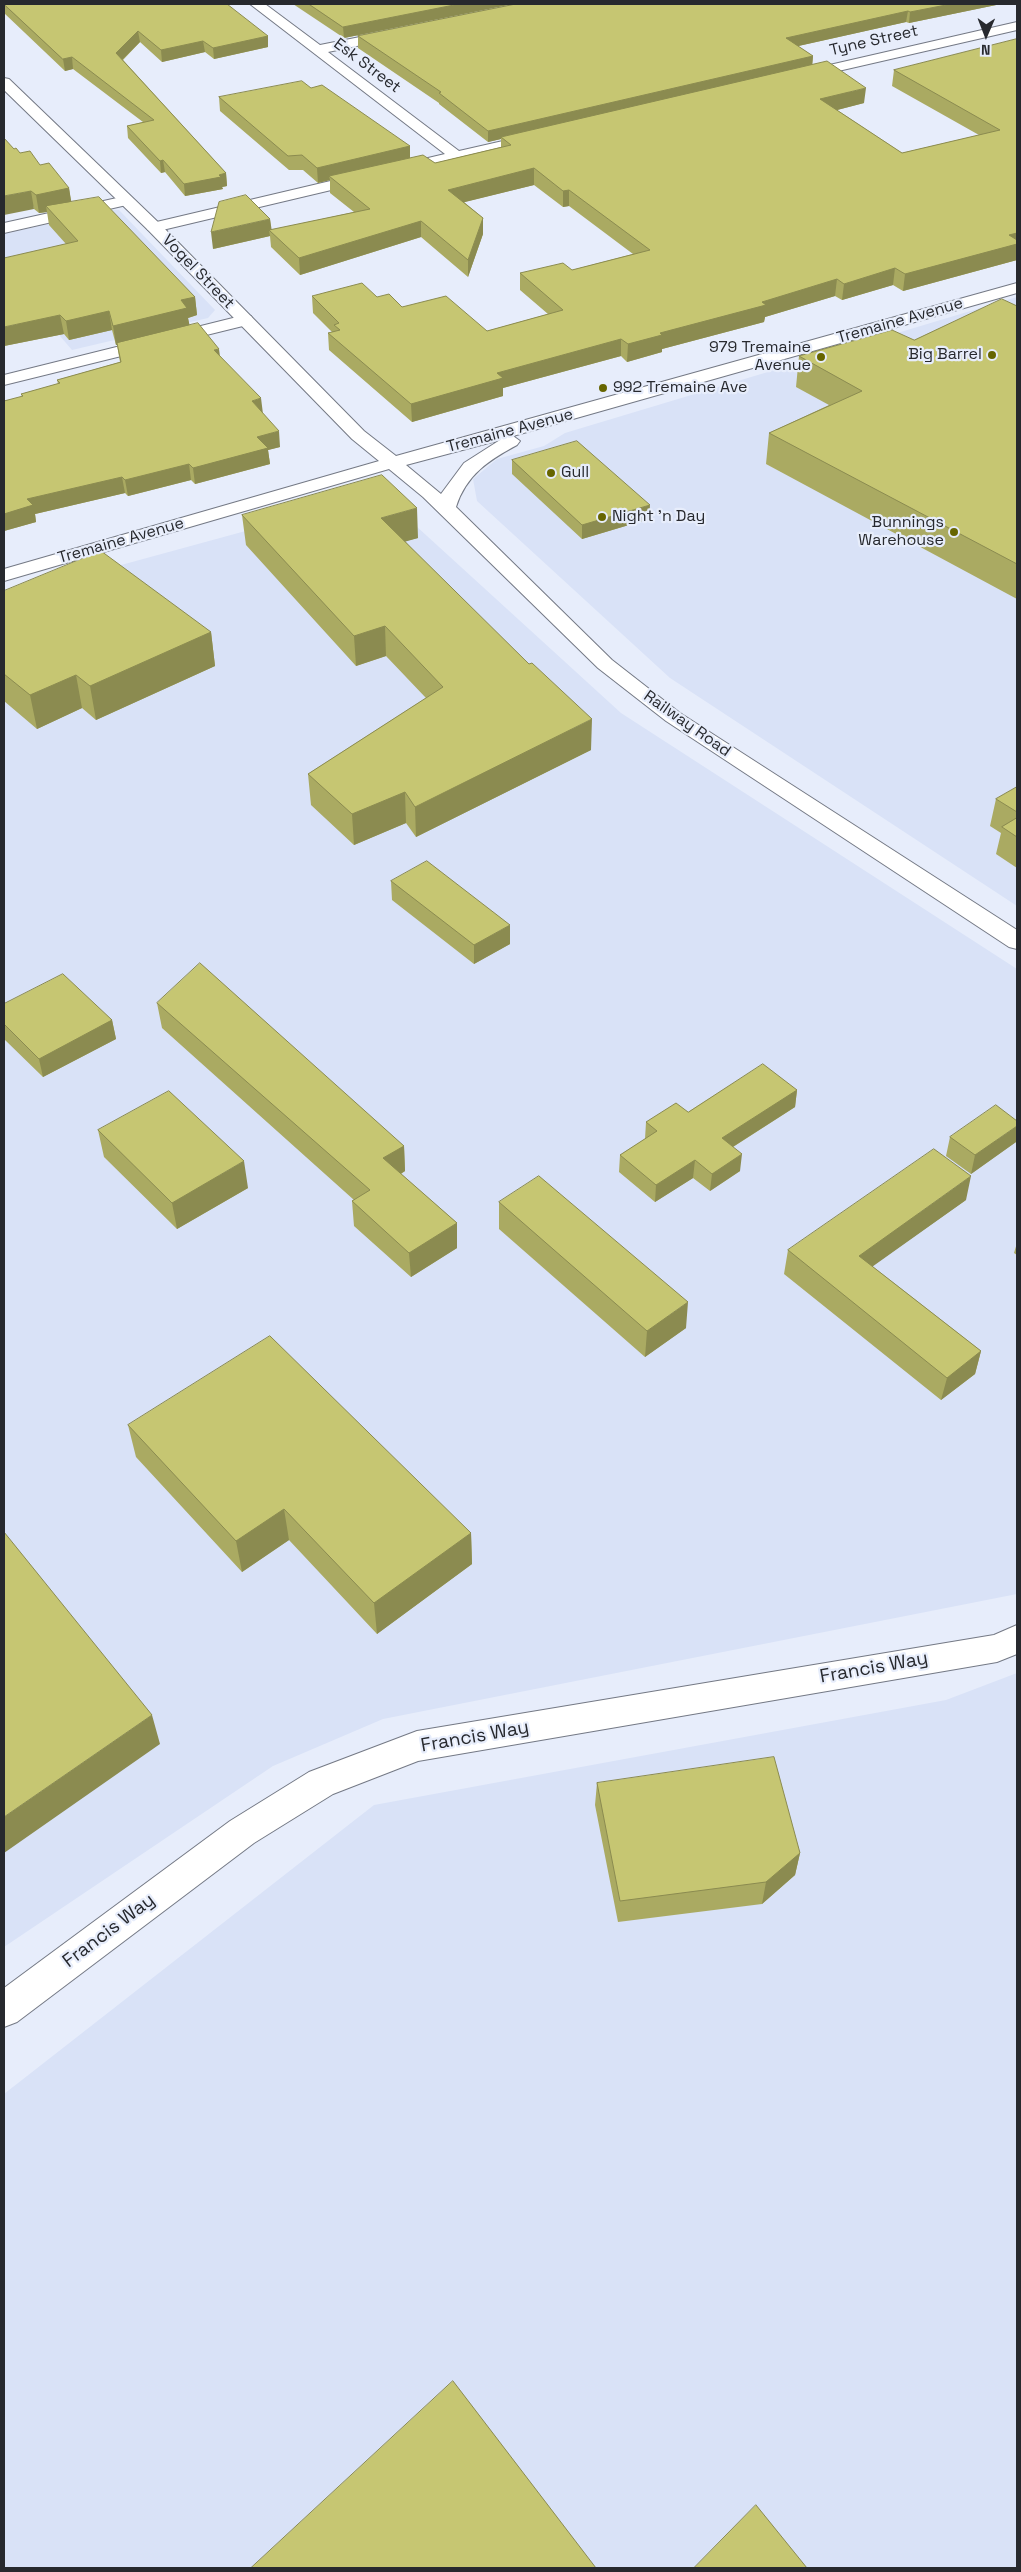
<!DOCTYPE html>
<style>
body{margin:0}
#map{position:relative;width:1021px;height:2572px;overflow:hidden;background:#e7edfb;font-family:"Space Grotesk",sans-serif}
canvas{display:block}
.frame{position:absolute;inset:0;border:5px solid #27292e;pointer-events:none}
.north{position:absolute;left:961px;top:10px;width:50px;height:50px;-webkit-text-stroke:4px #e7edfb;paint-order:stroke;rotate:181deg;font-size:14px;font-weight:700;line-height:20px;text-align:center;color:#27292e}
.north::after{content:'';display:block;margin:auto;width:18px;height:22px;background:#27292e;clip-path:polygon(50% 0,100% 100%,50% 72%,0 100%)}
</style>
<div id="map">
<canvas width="1021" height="2572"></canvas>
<div class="frame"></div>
<div class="north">N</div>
</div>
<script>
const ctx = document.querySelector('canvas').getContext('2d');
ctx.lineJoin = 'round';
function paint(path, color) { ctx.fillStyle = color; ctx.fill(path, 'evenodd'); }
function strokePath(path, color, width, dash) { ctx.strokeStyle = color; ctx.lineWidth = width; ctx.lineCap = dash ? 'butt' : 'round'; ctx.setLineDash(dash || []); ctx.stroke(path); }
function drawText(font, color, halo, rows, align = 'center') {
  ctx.font = font + ' "Space Grotesk",sans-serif'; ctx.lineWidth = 4.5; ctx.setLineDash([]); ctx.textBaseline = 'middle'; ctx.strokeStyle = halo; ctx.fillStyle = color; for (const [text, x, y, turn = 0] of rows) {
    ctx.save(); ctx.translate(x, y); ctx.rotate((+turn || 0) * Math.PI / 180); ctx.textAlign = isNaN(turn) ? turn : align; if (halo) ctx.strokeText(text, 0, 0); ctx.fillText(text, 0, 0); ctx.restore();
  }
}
paint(new Path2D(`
 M111 210H119L215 310 208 318 72 350 4 271V234Z
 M1017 297V906L670 678 477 501 473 479 497 459 544 446 565 433Z
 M381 494 621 713 1017 969V1594L383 1719 273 1766 4 1947V597Z
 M1017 1673V2568H4V2094L374 1805 946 1700Z`), '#d9e2f7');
const minor = new Path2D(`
 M250 4H265L320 45 395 30 400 31 402 34 400 37 328 52 459 151 538 133 545 137 538 141 154 232 148 230 146 227 148 224 445 154Z
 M1017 22V30L799 80 792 76 799 72Z
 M126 196 131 198 134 201 131 204 4 233V223Z
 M245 315 251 316 253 320 251 324 4 385V375Z
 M1017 1625V1654L997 1662 418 1761 333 1794 254 1843 17 2022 4 2027V1988L230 1821 309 1772 417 1731 994 1635Z`);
const secondary = new Path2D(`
 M4 78 9 79 160 224 364 431 396 456 1017 283V293L513 436 520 441 517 445C489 460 466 475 456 507L612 660 680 713 1017 930V949L1009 947 666 721 598 668 423 497 389 469 4 581V569L379 461 352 439 148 230 4 90ZM500 440 464 463 441 494 406 465Z`);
strokePath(minor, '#747985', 2);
strokePath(secondary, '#747985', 2);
paint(minor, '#fff');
paint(secondary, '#fff');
paint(new Path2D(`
 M4 4 268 36V47L214 59 205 52 162 62 140 42 123 60 226 173 227 186 222 187 223 189 185 196 165 172 161 173 128 138 127 126 143 122 73 69 65 71 4 13Z
 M293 4H513L344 38Z
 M516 4H1001L909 23 906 22 798 46 813 56 812 65 864 103 837 110 902 153 979 135 892 86 894 70 1017 39V260L903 291 893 285 842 300 835 296 765 317 764 322 662 349V352L627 362 621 356 503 388V396L412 422 329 350 328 333 332 332 313 313 312 296 377 297 402 307 487 331 548 314 520 290V273L572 270 633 254 569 206 563 207 534 185 464 202 483 218V234L468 277 421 237 300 275 271 247 270 236 213 249 270 219 271 230 354 212 330 193V180L318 183 303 170H289L220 111 219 97 311 88 410 146V158L435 163 501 147V139L488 142 439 104V103L358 48V36Z
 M14 149 40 165 69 188 71 202 195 297 197 315 188 318 189 325 220 356 262 413 280 447 268 450 270 464 195 484 191 480 128 496 125 493 35 514 36 522 4 531V401L22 397 21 394 58 384 57 380 120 362 117 345H116L112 330 69 340 64 334 4 346 66 244 49 225 47 212 39 213 34 209Z
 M1017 306V599L766 464 769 433 829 405 796 387 799 356 914 340Z
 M512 460 649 519 582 539 512 474Z
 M242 515 418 538 405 541 591 750 416 837 406 823 354 845 311 805 308 774 426 698 386 656 356 666 246 545Z
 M4 591 211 632 215 666 96 720 82 708 37 729 4 701Z
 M1017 787V868L996 854 1001 833 990 826 996 799Z
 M391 881 510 944 474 964 392 900Z
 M157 1003 404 1146 405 1171 401 1174 457 1223V1248L411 1277 354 1226 352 1201 354 1200 162 1028Z
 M4 1004 112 1020 116 1039 43 1077 4 1039Z
 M797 1090 795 1107 733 1147 740 1171 710 1191 693 1178 655 1202 619 1172 620 1155 645 1139 646 1122Z
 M98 1130 248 1188 177 1229 104 1157Z
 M950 1137 1016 1142 971 1174 946 1156Z
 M966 1200 872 1266 981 1351 975 1374 941 1400 784 1274 788 1250Z
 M499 1202 686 1328 645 1357 499 1229Z
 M1017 1243V1255L1014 1253Z
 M128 1425 471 1533 472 1564 377 1634 289 1540 242 1572 136 1457Z
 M597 1783 800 1853 795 1875 762 1904 618 1922 595 1805Z`), '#aaaa62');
paint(new Path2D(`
 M459 4H513L344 38 343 27Z
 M951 4H1001L909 23 910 12Z
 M908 11 906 22 785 49 786 38Z
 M138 31 140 42 118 64 116 53Z
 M268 36V47L214 59 213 48Z
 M203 41 205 52 162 62 161 50Z
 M813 56 812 68 501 137V139L488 142V131Z
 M72 57 73 69 65 71 63 59Z
 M866 88 864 103 818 115 820 99Z
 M410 146V161L329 176 330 180 318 183 317 168Z
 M163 160 165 172 161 173 160 161Z
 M534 168V185L449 206 448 190Z
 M226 173 227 186 222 187 223 189 185 196 184 184Z
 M69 188 72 206H46L47 212 39 213 36 195Z
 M569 190V206L563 207V191Z
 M31 191 34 209 4 215V196Z
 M483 218V234L468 277V260Z
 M270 219 272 232 269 230 270 236 213 249 211 232Z
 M421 221V237L300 275 299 258Z
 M1017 233V260L903 291 905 274 1009 235Z
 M895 268 893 285 842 300 844 284Z
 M837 279 835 296 765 317 764 322 662 349V352L627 362 628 344 660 333Z
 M195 297 197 315 188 318 190 327 116 345 113 326 181 300Z
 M109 311 112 330 69 340 66 321Z
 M60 315 64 334 4 346V327Z
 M621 339V356L503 388V396L412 422 411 404 497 373Z
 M219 349 221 364 214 350Z
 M261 398 263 414 252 401Z
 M279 431 280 447 268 450 270 464 195 484 193 468 257 437Z
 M189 464 191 480 128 496 125 480Z
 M122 477 125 493 35 514 36 522 4 531V514L27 499Z
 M650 505 649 519 582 539V525Z
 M417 508 418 538 383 548 381 518Z
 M385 626 386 656 356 666 354 636Z
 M211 632 215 666 96 720 90 686Z
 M76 675 82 708 37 729 30 695Z
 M592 719 591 750 416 837 415 807Z
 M405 792 406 823 354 845 352 814Z
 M510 925V944L474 964V945Z
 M112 1020 116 1039 43 1077 39 1059Z
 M797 1090 795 1107 720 1155 722 1138Z
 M1017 1126V1136L1016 1142 971 1174 975 1155Z
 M404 1146 405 1171 385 1183 383 1158Z
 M742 1154 740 1171 710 1191 712 1174Z
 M695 1160 693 1178 655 1202 656 1185Z
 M244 1161 248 1188 177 1229 172 1203Z
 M971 1176 966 1200 855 1279 859 1256Z
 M457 1223V1248L411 1277 409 1253Z
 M688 1302 686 1328 645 1357 647 1331Z
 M981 1351 975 1374 941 1400 947 1378Z
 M284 1509 289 1540 242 1572 236 1541Z
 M471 1533 472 1564 377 1634 374 1603Z
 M152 1715 160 1744 4 1853V1817Z
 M800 1853 795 1875 762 1904 766 1882Z`), '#8b8b50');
const building = new Path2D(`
 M4 4H227L268 36 213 48 203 41 161 50 138 31 116 53 226 173 219 175 221 177 184 184 163 160 160 161 127 126 154 120 72 57 63 59Z
 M309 4H459L343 27Z
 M516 4H951L910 12 908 11 786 38 813 56 488 131 439 93 441 92 358 36Z
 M1017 39V233L1009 235 1017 240V244L905 274 895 268 844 284 837 279 762 302 766 305 660 333 662 335 628 344 621 339 497 373 503 378 411 404 328 333 340 330 334 325 339 323 312 296 362 283 377 297 389 294 402 307 446 296 487 331 563 310 520 273 563 263 572 270 650 250 569 190 563 191 534 168 448 190 483 218 468 260 421 221 299 258 269 230 370 209 329 176 423 155 435 163 511 145 501 137 827 61 866 88 820 99 902 153 1000 130 894 70Z
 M302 81 311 88 322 85 410 146 317 168 302 155 288 156 219 97Z
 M4 138 14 149 16 148 20 153 30 151 40 165 49 163 69 188 36 195 31 191 4 196Z
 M246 195 270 219 211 232 219 202Z
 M99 197 195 297 181 300 187 308 113 326 109 311 66 321 60 315 4 327V258L78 241 46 206Z
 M1002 299 1017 306V564L769 433 862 391 799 356 892 330 914 340Z
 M198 323 219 349 214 350 261 398 252 401 279 431 257 437 268 448 193 468 189 464 125 480 122 477 27 499 33 505 4 514V401L23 396 21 394 60 383 57 380 121 362 117 343Z
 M577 441 650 505 582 525 512 460Z
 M382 475 417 508 381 518 529 664 532 663 592 719 415 807 405 792 352 814 308 774 443 687 385 626 354 636 242 515Z
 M101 551 211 632 90 686 76 675 30 695 4 674V591Z
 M1017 787V812L996 799Z
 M1017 818V837L1002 827Z
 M427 861 510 925 474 945 391 881Z
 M200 963 404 1146 383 1158 457 1223 409 1253 352 1201 370 1190 157 1003Z
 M63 974 112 1020 39 1059 4 1024V1004Z
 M763 1064 797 1090 722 1138 742 1154 712 1174 695 1160 656 1185 620 1155 657 1131 646 1122 676 1103 688 1112Z
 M169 1091 244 1161 172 1203 98 1130Z
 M996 1105 1017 1121V1126L975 1155 950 1137Z
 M934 1149 971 1176 859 1256 981 1351 947 1378 788 1250Z
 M539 1176 688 1302 647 1331 499 1202Z
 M270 1336 471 1533 374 1603 284 1509 236 1541 128 1425Z
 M4 1532 152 1715 4 1817Z
 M774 1757 800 1853 766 1882 620 1901 597 1783Z
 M453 2381 596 2568H251Z
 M756 2505 807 2568H694Z`);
paint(building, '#c6c672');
strokePath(building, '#8b8b50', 1);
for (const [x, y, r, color] of [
 [992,355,5,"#666500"],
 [821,357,5,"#666500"],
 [603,388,5,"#666500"],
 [551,473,5,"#666500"],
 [602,517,5,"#666500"],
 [954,532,5,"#666500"]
]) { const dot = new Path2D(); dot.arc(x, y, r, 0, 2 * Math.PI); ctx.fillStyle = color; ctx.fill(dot); strokePath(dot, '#e7edfb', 2); }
drawText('16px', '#27292e', '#e7edfb', [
 ["Tyne Street",874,41,-13],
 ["Esk Street",367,66,37],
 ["Vogel Street",198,272,46],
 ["Tremaine Avenue",900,321,-16],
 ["Tremaine Avenue",510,431,-15],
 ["Tremaine Avenue",121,541,-16],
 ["Railway Road",687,724,35]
]);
drawText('16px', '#27292e', '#e7edfb', [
 ["979 Tremaine",811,348],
 ["Avenue",811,366],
 ["Big Barrel",982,355],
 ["992 Tremaine Ave",613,388,"left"],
 ["Gull",561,473,"left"],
 ["Night 'n Day",612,517,"left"],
 ["Bunnings",944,523],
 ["Warehouse",944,541]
], 'right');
drawText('19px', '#27292e', '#e7edfb', [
 ["Francis Way",874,1668,-10],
 ["Francis Way",475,1737,-10],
 ["Francis Way",109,1931,-37]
]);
</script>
